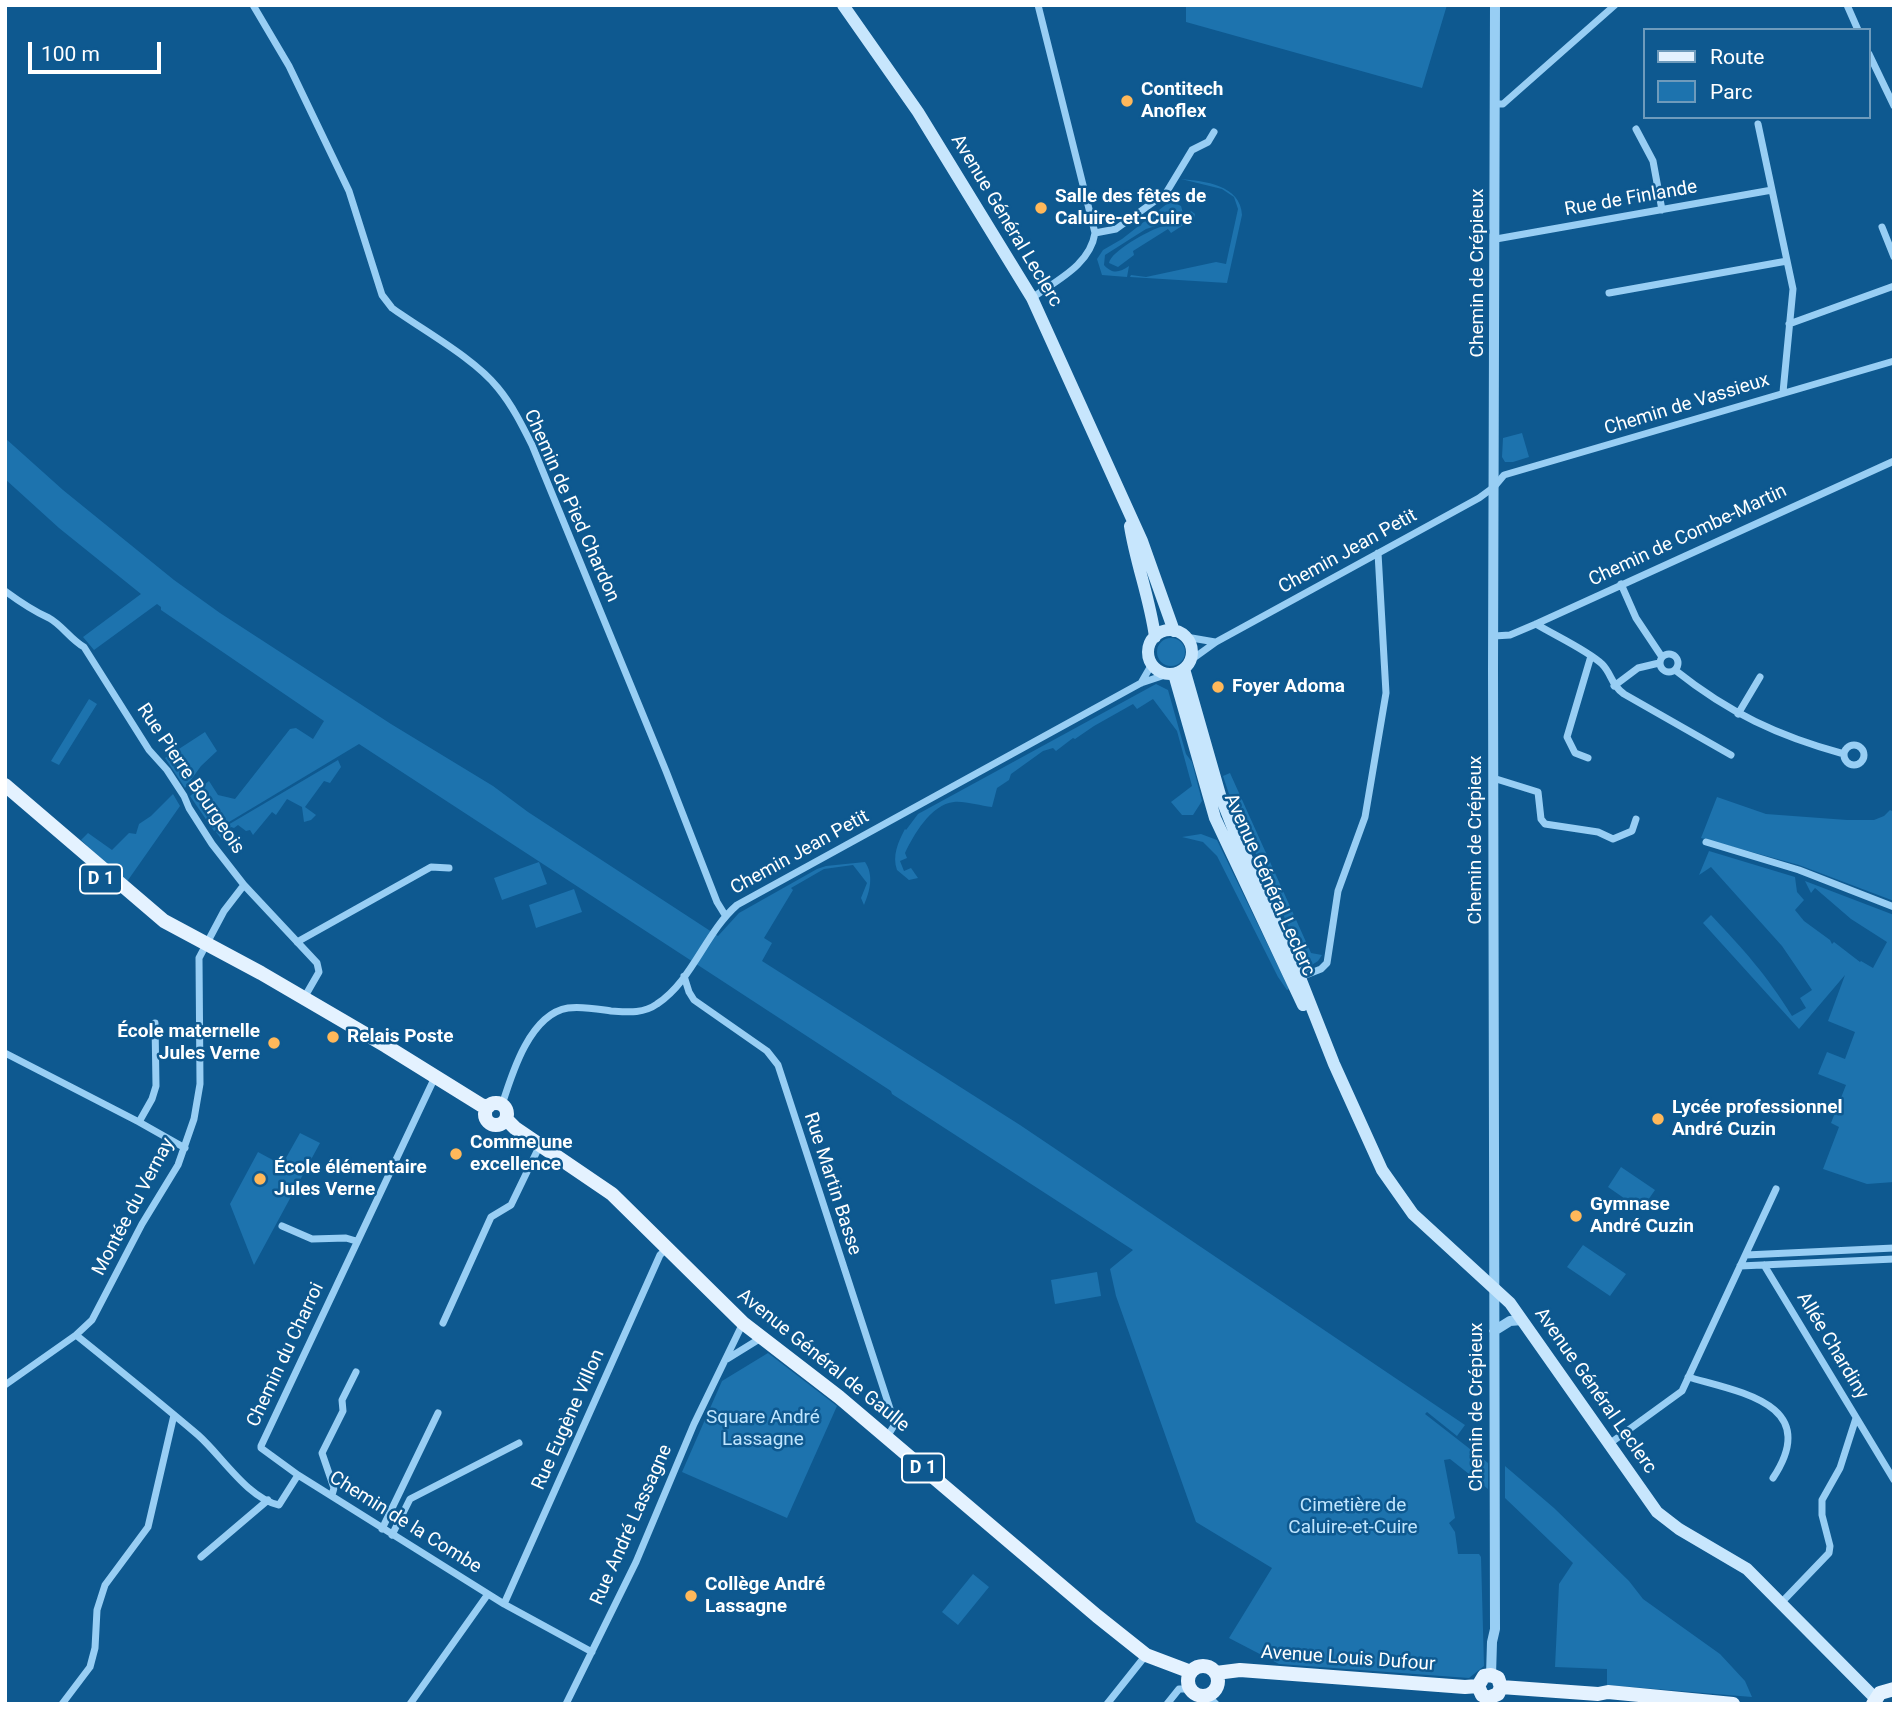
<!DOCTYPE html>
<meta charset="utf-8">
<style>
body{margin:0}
#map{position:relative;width:1899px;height:1709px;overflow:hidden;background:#0e5990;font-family:Roboto,sans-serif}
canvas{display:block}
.frame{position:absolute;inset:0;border:7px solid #fff;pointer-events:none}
.legend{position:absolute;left:1643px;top:28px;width:228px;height:91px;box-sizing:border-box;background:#0e5990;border:2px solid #6e9bbc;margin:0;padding:9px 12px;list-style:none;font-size:21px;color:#fff}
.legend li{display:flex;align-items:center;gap:14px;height:35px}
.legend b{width:35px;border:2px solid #6e9bbc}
.scale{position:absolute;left:28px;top:42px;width:133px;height:32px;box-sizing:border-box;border:4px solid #fff;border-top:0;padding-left:9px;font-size:21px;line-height:24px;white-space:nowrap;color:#fff;-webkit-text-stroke:5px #0e5990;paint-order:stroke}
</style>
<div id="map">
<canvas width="1899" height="1709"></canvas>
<div class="frame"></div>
<ul class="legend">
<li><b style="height:9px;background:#e4f2ff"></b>Route</li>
<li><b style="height:19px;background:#1d73ae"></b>Parc</li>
</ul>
<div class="scale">100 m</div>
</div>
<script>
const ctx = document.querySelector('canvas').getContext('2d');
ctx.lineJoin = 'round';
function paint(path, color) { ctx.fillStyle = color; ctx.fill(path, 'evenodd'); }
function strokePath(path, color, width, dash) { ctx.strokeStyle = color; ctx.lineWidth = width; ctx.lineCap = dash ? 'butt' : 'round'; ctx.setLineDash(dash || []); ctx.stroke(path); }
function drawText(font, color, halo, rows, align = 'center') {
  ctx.font = font + ' Roboto,sans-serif'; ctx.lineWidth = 5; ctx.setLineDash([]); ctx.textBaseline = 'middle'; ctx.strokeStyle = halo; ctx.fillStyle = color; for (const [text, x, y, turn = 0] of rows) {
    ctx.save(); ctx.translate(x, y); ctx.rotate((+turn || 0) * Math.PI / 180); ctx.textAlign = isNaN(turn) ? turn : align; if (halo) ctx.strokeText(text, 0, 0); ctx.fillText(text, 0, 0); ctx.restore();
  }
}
paint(new Path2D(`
 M1186 5H1447L1422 88 1186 22Z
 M1181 179C1204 181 1241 185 1242 215L1227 283 1130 277 1131 275 1146 277 1216 262 1226 264 1238 209 1234 197 1222 189Z
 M1168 203H1175L1181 206 1183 213 1181 218 1146 229 1105 255 1104 265C1113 275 1120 272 1129 266L1127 277 1102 275 1097 259 1103 250 1122 239Z
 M1191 211 1195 214 1194 218 1171 233 1168 229 1133 251 1134 255 1118 267 1109 263C1111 251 1148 231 1160 227 1167 225 1175 226 1182 223Z
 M1522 433 1529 457 1513 462H1505L1502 457 1503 438Z
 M5 438 63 490 174 580 220 613 391 724 493 786 528 812 718 936 739 913 817 869 826 866 865 862C874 875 870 891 864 905L861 898 867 883 853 865 824 869 791 888 793 890 764 938 772 943 762 961 1020 1125 1465 1425 1457 1436 1427 1412 1425 1414 1488 1463V1489L1450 1459 1444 1460 1455 1518 1449 1523 1455 1532 1458 1554H1479L1481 1557 1484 1666 1469 1678 1279 1664 1229 1638 1272 1568 1196 1522 1116 1296 1110 1269 1133 1250 892 1094 891 1091 359 744 214 831 190 796 209 781 218 795 235 799 290 729 296 728 313 739 324 721 161 610V607L157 604 94 650 83 637 141 594 59 528 5 479Z
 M1157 652a14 14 0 1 1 28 0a14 14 0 1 1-28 0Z
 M1156 684 1168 690 1186 754 1192 762 1202 801 1193 815H1182L1171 802 1192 786 1177 731 1153 699 1137 709 1133 704 1094 726 1075 739 1073 738 1056 751 1053 748 1043 751 1011 774 1009 780 997 788 992 807C980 806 966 801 954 802 931 804 913 836 905 853L907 858 900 861 904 871 911 868 918 878 909 880 897 870C892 856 898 842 905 829L906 830 918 814Z
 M89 699 97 704 59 765 51 761Z
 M205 732 217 751 201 766 185 788 165 758Z
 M338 760 341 767 330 783 324 781 305 807 316 815 311 820 304 822 302 807 287 799 276 815 272 812 253 835 250 830 246 831 238 825 234 828 231 827 225 832 227 834 223 841 216 832Z
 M1230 773 1311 953 1322 955 1318 961 1307 968 1229 794 1223 776Z
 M173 794 180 806 126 883 81 840 88 833 112 850 129 833 136 834 139 824 151 816Z
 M1717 797 1766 814 1847 820H1874L1884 816 1890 810 1894 812V901L1799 865 1701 838Z
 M1201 834 1217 840 1289 989 1287 990 1278 977 1217 856 1203 842 1182 837Z
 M1709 851 1795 877 1797 892 1804 900 1795 910 1804 921 1830 940 1832 944 1834 942 1860 962 1861 961 1873 968 1887 942 1851 919 1815 888 1811 893 1805 881 1894 915V1182L1867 1184 1823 1169 1839 1127 1831 1123 1846 1085 1818 1074 1827 1052 1845 1059 1855 1032 1828 1021 1845 975 1799 1029 1703 923 1711 915C1744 950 1766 974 1792 1016L1806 1008 1800 998 1812 990 1782 946 1711 867 1699 875Z
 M539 862 547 884 502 900 494 878Z
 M574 889 582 912 536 928 529 905Z
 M300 1133 320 1143 254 1265 230 1204 258 1152 282 1165Z
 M1621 1167 1655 1190 1641 1210 1608 1187Z
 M1583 1245 1626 1274 1610 1296 1567 1267Z
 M1097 1272 1101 1296 1055 1304 1051 1280Z
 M768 1353 837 1406 787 1518 682 1472 722 1381Z
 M1505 1466 1554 1508 1629 1581 1643 1599 1720 1654 1745 1681 1752 1697 1607 1685V1669L1555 1667 1559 1584 1573 1563 1505 1498Z
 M973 1574 989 1587 958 1625 942 1612Z`), '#1d73ae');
strokePath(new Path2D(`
 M253 5 289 66 349 191 382 295 392 308C424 331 474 358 498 388 512 405 522 425 532 445L666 771 717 902 725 915
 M1847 5 1858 30
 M1869 54 1894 106
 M1495 104H1503L1615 5
 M1758 124 1793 289 1783 392
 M1636 129 1653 161 1662 210
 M1882 227 1894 257
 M1095 233 1116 229 1166 193 1192 150 1208 142 1214 132
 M1496 239 1772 190
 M1609 293 1787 261
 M1032 298C1057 280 1090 265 1095 233L1038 5
 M1789 324 1894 286
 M1621 584 1636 618 1662 657
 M5 591C20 602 33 611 49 618 62 625 71 640 84 647L149 750 167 770 184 796 189 808 212 844 244 885 317 963 319 972 304 998
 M1536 624C1554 635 1587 650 1602 664 1612 674 1611 685 1624 694L1731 755
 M1494 636 1510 635 1536 624 1894 461
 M1186 637 1215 642
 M1660 663a9 9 0 1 1 18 0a9 9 0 1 1-18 0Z
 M1191 660 1216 642 1479 498 1494 487 1504 475 1894 361
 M1675 670C1729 713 1778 736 1844 754
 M1141 683 1152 664
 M1614 686 1638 668 1659 663
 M1738 714 1760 677
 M1844 755a10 10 0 1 1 20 0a10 10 0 1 1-20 0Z
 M1588 758 1575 753 1567 737 1591 656
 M1493 778 1538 792 1541 819 1545 824 1598 832 1613 839 1632 831 1636 819
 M1706 842 1799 870 1894 907
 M297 942 431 867 449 868
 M684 976 689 992 694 1000 767 1051 778 1065 895 1424 887 1437
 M1298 978 1321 969 1327 963 1338 891 1365 817 1386 693 1378 553
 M5 1053 139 1122 185 1148
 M502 1105C512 1073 530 1014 568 1008 582 1006 597 1009 611 1011 627 1012 643 1014 657 1004 693 980 705 933 737 905L1141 683 1168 674
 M139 1122 152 1099 156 1086 155 1023
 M282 1226 312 1239 346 1238 356 1241
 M1746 1255 1894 1248
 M1764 1265 1894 1480
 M1740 1266 1894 1259
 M443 1323 491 1217 511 1205 540 1145
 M76 1335C117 1368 158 1401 198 1435 221 1455 248 1499 279 1505L298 1475 261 1448V1446L435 1077
 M727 1359 761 1338
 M1688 1377C1740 1392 1822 1404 1773 1478
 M5 1385 76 1335 92 1320 142 1224 178 1165 194 1119 200 1084 199 958 224 911 244 885
 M1609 1444 1682 1391 1776 1189
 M298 1475 504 1604 592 1652
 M332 1495 334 1488 322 1453 343 1411 342 1400 356 1372
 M382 1529 438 1413
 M392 1535 410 1499 519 1443
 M201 1557 268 1500
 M1781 1603 1829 1553 1830 1546 1822 1515V1500L1840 1468 1856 1418
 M504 1604 660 1255 666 1249
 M1207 1695 1216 1704
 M62 1704 90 1667 95 1648 97 1610 105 1585 148 1527 174 1415
 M410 1704 488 1594
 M566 1704 636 1562 694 1424 743 1323
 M1107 1704 1146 1655
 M1167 1704 1179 1689H1191`), '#98cef4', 7);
strokePath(new Path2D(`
 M1494 1331 1510 1321 1522 1320
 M1491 1675 1492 1642 1495 1629 1493 668 1495 5`), '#98cef4', 10);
strokePath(new Path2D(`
 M843 5 918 112 1032 298 1142 541 1174 631
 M1130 526C1136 564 1150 599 1155 637
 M1148 652a22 22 0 1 1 44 0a22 22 0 1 1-44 0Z
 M1184 669 1220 795 1235 833 1291 955 1334 1064 1382 1170 1413 1214 1510 1303 1657 1512 1679 1529 1747 1569 1875 1698
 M1174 674 1215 818 1303 1005`), '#c7e6fd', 12);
strokePath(new Path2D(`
 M5 785 164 921 261 973 386 1046 481 1105 488 1107
 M485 1114a11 11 0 1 1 22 0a11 11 0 1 1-22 0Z
 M506 1119 515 1128 612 1194 743 1323 839 1397 1097 1616 1146 1655 1191 1672
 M1188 1681a15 15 0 1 1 30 0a15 15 0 1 1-30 0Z
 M1216 1673 1240 1670 1465 1687 1478 1686
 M1478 1686 1484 1676 1491 1675 1498 1678 1501 1687
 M1478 1686 1482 1695 1488 1698 1498 1694 1501 1687
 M1501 1687 1598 1694 1608 1692 1733 1704
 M1873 1704 1880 1693 1894 1689`), '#e4f2ff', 14);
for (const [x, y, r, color] of [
 [1127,101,7,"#ffb85a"],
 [1041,208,7,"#ffb85a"],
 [1218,687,7,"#ffb85a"],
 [333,1037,7,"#ffb85a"],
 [274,1043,7,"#ffb85a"],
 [1658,1119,7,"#ffb85a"],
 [456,1154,7,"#ffb85a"],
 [260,1179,7,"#ffb85a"],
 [1576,1216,7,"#ffb85a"],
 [691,1596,7,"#ffb85a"]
]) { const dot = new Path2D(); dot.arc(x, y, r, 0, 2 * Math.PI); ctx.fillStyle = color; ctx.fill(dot); strokePath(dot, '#0e5990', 2.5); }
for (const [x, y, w] of [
 [101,879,42],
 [923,1468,42]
]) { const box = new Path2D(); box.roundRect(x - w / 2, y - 14.5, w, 29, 5); ctx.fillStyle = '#0e5990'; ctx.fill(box); strokePath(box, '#fff', 2); }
drawText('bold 18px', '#fff', null, [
 ["D 1",101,879],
 ["D 1",923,1468]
]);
drawText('bold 19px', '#fff', '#0e5990', [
 ["Contitech",1141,90],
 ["Anoflex",1141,112],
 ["Salle des fêtes de",1055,197],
 ["Caluire-et-Cuire",1055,219],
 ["Foyer Adoma",1232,687],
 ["École maternelle",260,1032,"right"],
 ["Jules Verne",260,1054,"right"],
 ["Relais Poste",347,1037],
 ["Lycée professionnel",1672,1108],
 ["André Cuzin",1672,1130],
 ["Comme une",470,1143],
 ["excellence",470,1165],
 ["École élémentaire",274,1168],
 ["Jules Verne",274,1190],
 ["Gymnase",1590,1205],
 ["André Cuzin",1590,1227],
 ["Collège André",705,1585],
 ["Lassagne",705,1607]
], 'left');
drawText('19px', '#fff', '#0e5990', [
 ["Rue de Finlande",1631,199,-10],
 ["Avenue Général Leclerc",1006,221,59],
 ["Chemin de Crépieux",1478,273,-90],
 ["Chemin de Vassieux",1687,405,-17],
 ["Chemin de Pied Chardon",571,506,66],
 ["Chemin de Combe-Martin",1688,536,-25],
 ["Chemin Jean Petit",1348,552,-29],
 ["Rue Pierre Bourgeois",190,779,56],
 ["Chemin de Crépieux",1476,840,-90],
 ["Chemin Jean Petit",800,853,-29],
 ["Avenue Général Leclerc",1269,885,66],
 ["Rue Martin Basse",832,1184,72],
 ["Montée du Vernay",134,1207,-62],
 ["Allée Chardiny",1832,1346,59],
 ["Chemin du Charroi",286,1355,-65],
 ["Avenue Général de Gaulle",823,1361,39],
 ["Avenue Général Leclerc",1595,1391,55],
 ["Chemin de Crépieux",1477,1407,-90],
 ["Rue Eugène Villon",569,1420,-66],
 ["Chemin de la Combe",405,1523,32],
 ["Rue André Lassagne",632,1525,-66],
 ["Avenue Louis Dufour",1348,1659,4]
]);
drawText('19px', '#bfe5fe', '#0e5990', [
 ["Square André",763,1418],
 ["Lassagne",763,1440],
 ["Cimetière de",1353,1506],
 ["Caluire-et-Cuire",1353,1528]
]);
</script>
